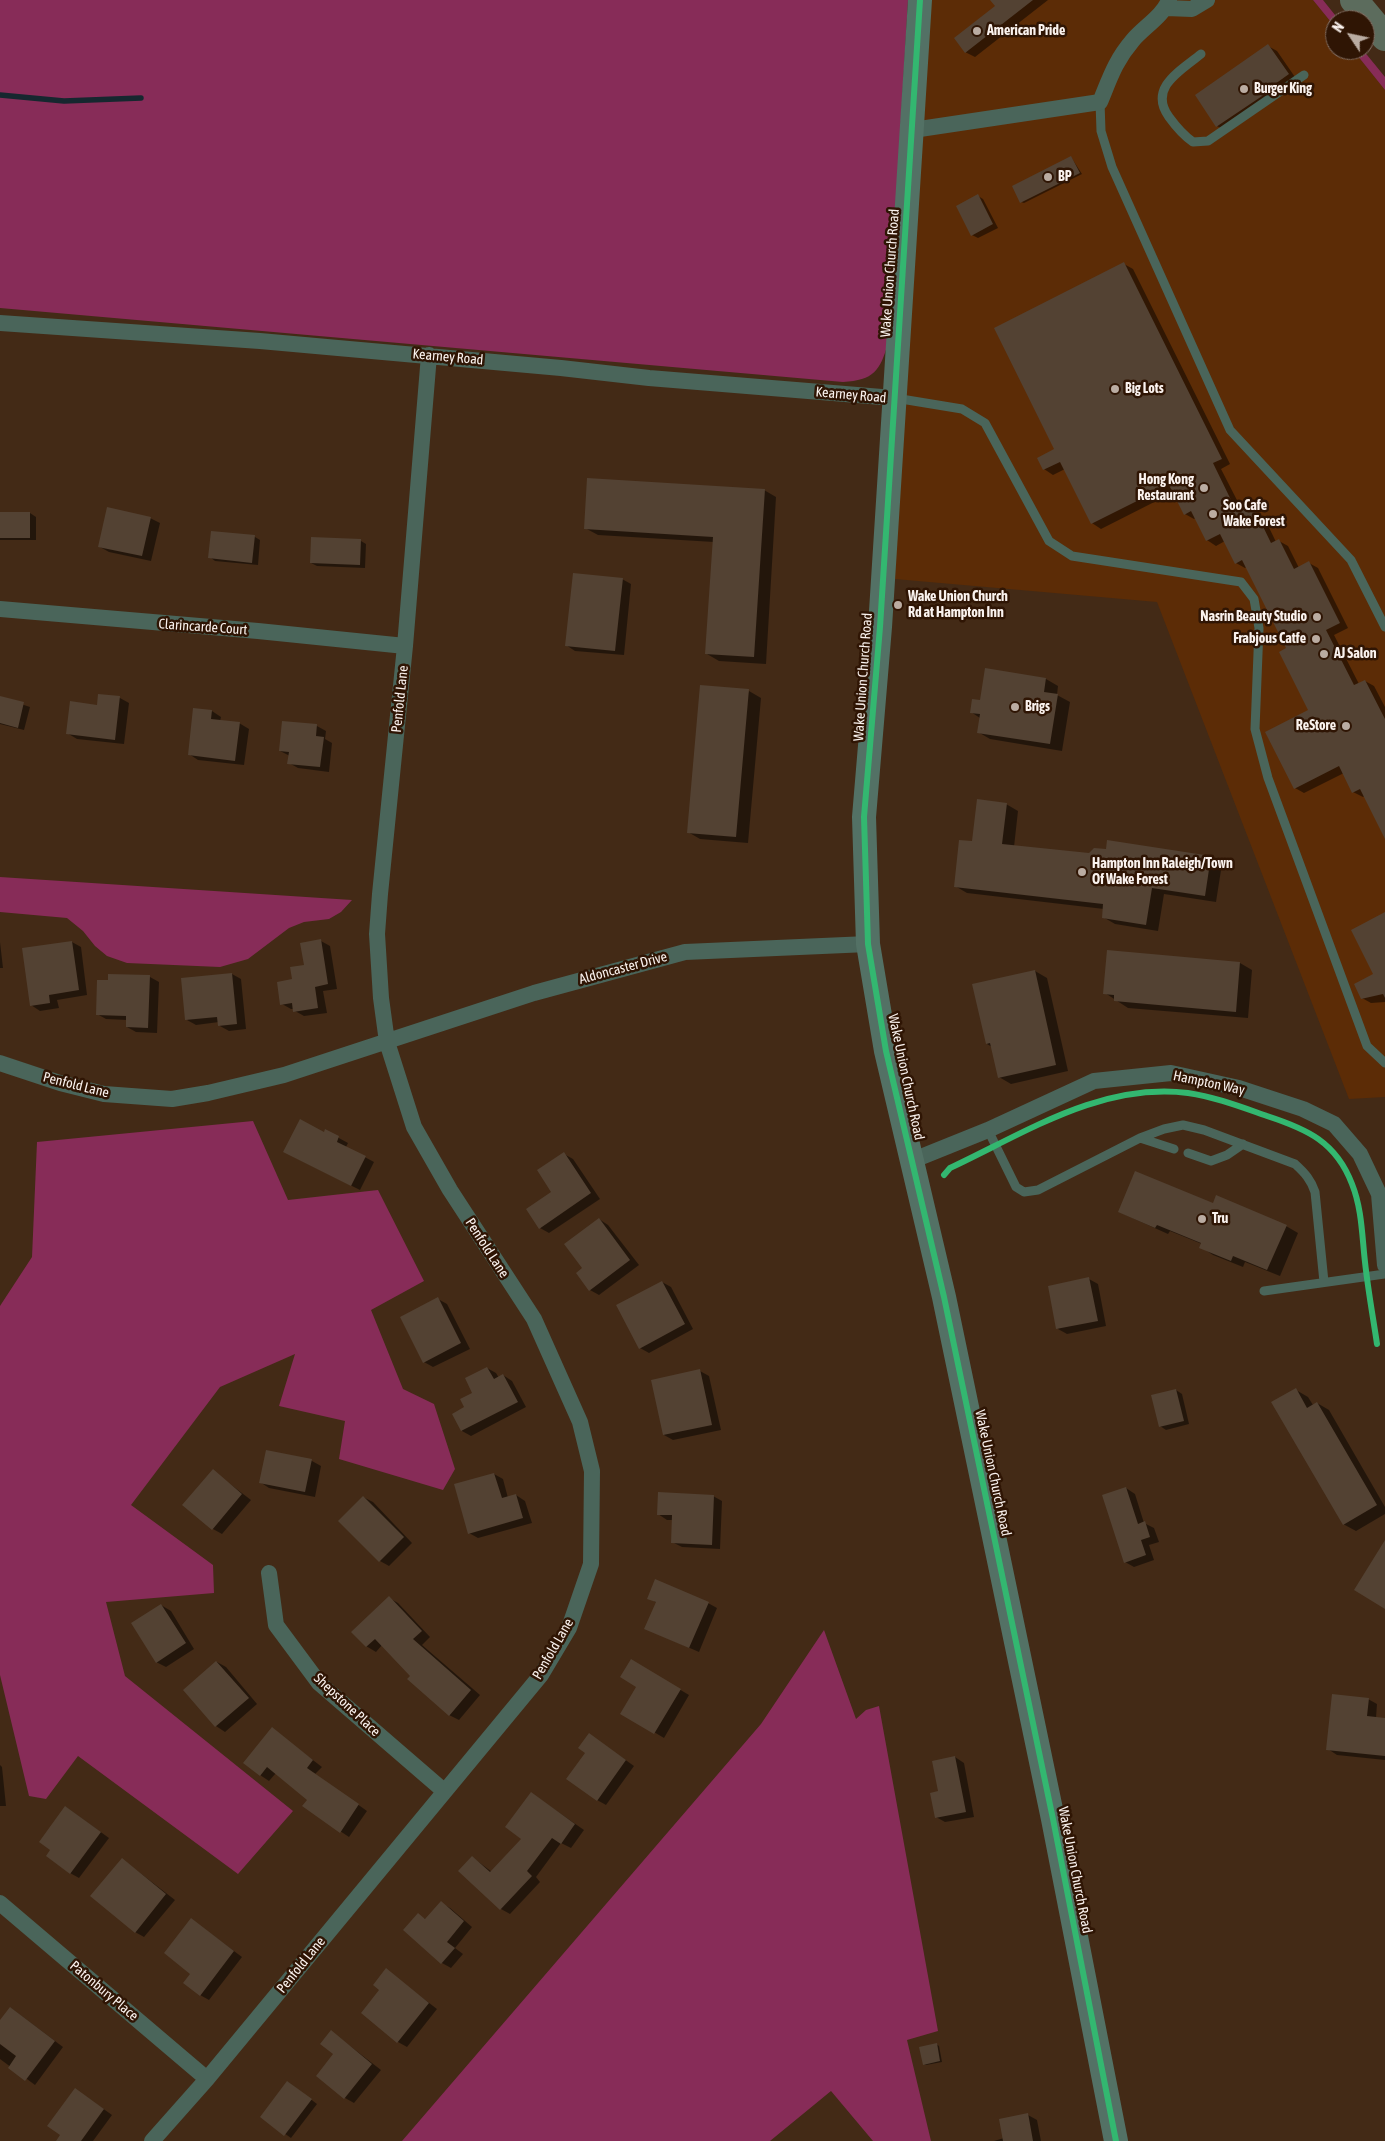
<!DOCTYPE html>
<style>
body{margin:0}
#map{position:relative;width:1385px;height:2141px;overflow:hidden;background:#432a16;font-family:"Asap Condensed",sans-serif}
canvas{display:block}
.north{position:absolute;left:1325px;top:10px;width:50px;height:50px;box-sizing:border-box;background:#2f1504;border:1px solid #806d62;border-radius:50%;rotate:304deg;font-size:14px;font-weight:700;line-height:20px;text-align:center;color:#faf2ee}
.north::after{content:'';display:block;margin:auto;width:18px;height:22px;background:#baaca2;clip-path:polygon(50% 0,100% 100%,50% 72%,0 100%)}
</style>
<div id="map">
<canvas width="1385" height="2141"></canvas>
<div class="north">N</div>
</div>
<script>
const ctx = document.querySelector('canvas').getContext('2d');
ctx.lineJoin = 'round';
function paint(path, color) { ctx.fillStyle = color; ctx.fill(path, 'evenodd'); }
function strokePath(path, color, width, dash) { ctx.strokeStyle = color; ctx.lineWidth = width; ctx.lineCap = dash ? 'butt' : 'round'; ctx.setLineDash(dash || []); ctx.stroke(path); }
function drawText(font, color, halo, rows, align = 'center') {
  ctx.font = font + ' "Asap Condensed",sans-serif'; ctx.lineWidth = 5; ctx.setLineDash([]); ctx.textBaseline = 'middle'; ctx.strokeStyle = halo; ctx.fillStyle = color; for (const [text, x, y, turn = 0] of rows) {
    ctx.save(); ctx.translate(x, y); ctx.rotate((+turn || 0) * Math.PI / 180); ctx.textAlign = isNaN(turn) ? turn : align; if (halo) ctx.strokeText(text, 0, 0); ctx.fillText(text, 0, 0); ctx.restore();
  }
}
paint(new Path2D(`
 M929 0H1313L1335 27V50H1353L1385 90V1097L1349 1099 1157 602 895 579 899 434Z`), '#5c2c06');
paint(new Path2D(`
 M0 0H908L888 343C880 371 874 380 843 382L0 308Z
 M1313 0H1323L1339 20H1335V27Z
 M1353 50H1363L1385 77V90Z
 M0 877 352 900 341 912 329 919 304 922 289 928 248 959 220 967 127 963 107 956 95 946 83 931 67 918 0 912Z
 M253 1121 288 1200 378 1190 424 1281 371 1310 403 1389 434 1404 455 1469 443 1490 339 1459 345 1421 279 1406 295 1354 220 1387 131 1505 213 1565 214 1593 106 1602 125 1676 293 1811 238 1874 78 1756 46 1799 29 1796 0 1675V1306L32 1257 37 1142Z
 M824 1630 856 1719 866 1710 879 1706 938 2031 907 2040 931 2141H873L831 2091 770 2141H402L761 1724Z`), '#872c58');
paint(new Path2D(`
 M997 0H1048L975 57 965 52 996 6Z
 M1268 46 1277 51 1297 80 1226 131 1217 126Z
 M1071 157 1082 174 1024 203 1021 202Z
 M978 196 983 199 998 228 978 238 972 235Z
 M1124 264 1133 269 1230 464 1221 469 1240 506 1264 517 1276 542 1279 541 1288 546 1299 568 1309 563 1318 568 1348 628 1334 635 1359 684 1365 681 1374 686 1385 707V836L1365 796 1363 797 1353 792 1344 773 1304 793 1295 788 1310 710 1288 648 1247 567 1245 568 1236 563 1225 541 1216 546 1207 540 1196 518 1194 519 1185 514 1174 492 1101 529 1092 523 1065 469 1053 475 1044 469 1056 449Z
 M764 490 776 497 766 664 719 661 707 654 714 542 598 535 585 528Z
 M0 513H30L36 517V540H0Z
 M150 518 160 523 151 561 109 552 100 547Z
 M255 537 260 540 258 565 215 561 210 557Z
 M361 541 366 544 365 568 317 566 311 563Z
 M622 579 631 584 624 655 575 651 566 645Z
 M986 670 1046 679 1058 686 1057 695 1070 702 1062 751 990 739 978 732 980 718 971 712 981 701Z
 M749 691 761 698 748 843 700 839 688 832Z
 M99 695 120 698 129 703 124 744 77 739 67 733 98 706Z
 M0 697 30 707 24 730 0 724Z
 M212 711 221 717 220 721 239 723 249 729 244 765 198 760 189 754Z
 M317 726 326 731 325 739 332 743 329 772 298 768 289 763 290 756 280 751Z
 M1006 804 1018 811 1014 847 1089 854 1210 857 1222 864 1216 902 1164 894 1158 931 1115 924 1103 917 1104 909 967 893 955 886 973 843Z
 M1385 913V1002L1371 1003 1362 998 1375 975Z
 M321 941 330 946 337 989 323 991 327 1013 304 1016 295 1011 294 1009H291L282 1004Z
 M0 942 3 968H0Z
 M72 942 81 947 87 995 57 1000 59 1008 40 1011 31 1005Z
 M1240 963 1252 970 1248 1018 1128 1008 1105 993Z
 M1035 971 1047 978 1068 1071 1011 1084 999 1077 992 1047 987 1044Z
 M232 974 241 979 246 1029 229 1031 220 1026 219 1022 196 1025 187 1020Z
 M150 977 159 982 157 1033 136 1032 127 1027V1020L106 1019 97 1014Z
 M326 1131 348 1143 346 1147 374 1162 360 1190 294 1157Z
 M564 1154 573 1159 600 1199 549 1233 540 1228 553 1192Z
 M1214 1205 1286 1226 1298 1233 1280 1276 1245 1262 1243 1267 1213 1255 1201 1247 1202 1244 1170 1231 1168 1234 1119 1212Z
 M599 1219 608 1225 639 1265 599 1295 590 1290 583 1268Z
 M1089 1279 1098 1284 1106 1326 1067 1334 1058 1329Z
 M662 1282 671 1287 693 1329 649 1353 640 1348Z
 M438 1299 447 1304 470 1349 433 1367 424 1362Z
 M487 1368 496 1373 499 1378 503 1375 512 1381 526 1407 471 1436 462 1431 466 1408Z
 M700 1371 709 1376 721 1430 673 1440 664 1435Z
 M1176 1390 1182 1394 1189 1424 1166 1430 1160 1426Z
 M1296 1390 1308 1397 1313 1405 1317 1403 1329 1410 1385 1507V1514L1356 1531 1343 1524Z
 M267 1451 312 1461 321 1466 315 1497 269 1488 260 1482Z
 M213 1471 251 1500 222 1534 213 1529Z
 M494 1474 503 1479 508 1498 516 1495 525 1501 532 1523 478 1538 469 1533Z
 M1126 1488 1135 1494 1144 1523 1154 1528 1159 1542 1149 1545 1154 1560 1134 1567 1125 1562Z
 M713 1496 722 1501 720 1549 682 1547 672 1542 673 1520H667L658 1514Z
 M363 1497 373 1502 412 1543 389 1566 380 1561Z
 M389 1598 398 1603 430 1637 422 1645 480 1695 459 1720 449 1715 382 1645 376 1652 366 1646Z
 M649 1598 708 1603 717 1608 699 1652 646 1629 657 1603Z
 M161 1605 171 1611 194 1649 166 1667 156 1662Z
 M632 1661 689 1695 664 1738 622 1713 638 1686Z
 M217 1662 226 1667 257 1704 225 1732 216 1726 185 1690Z
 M1368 1699 1377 1704 1376 1718 1385 1719V1760L1337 1755 1328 1749Z
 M272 1729 322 1767 315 1774 367 1811 349 1837 340 1831 309 1799 276 1773 269 1781 260 1775Z
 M589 1734 634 1766 606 1805 597 1800 587 1753Z
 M955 1757 964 1763 974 1817 945 1822 936 1817 939 1792Z
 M0 1765 2 1767 6 1806H0Z
 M531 1793 584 1830 571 1848 561 1843 536 1877 540 1882 510 1914 501 1909 472 1857 492 1872 523 1839Z
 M66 1807 109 1838 79 1878 70 1873 52 1850Z
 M122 1859 175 1900 144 1937 135 1932Z
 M441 1903 450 1908 472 1927 455 1948 463 1954 451 1968 442 1963 405 1930 418 1915 427 1920Z
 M191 1919 242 1957 209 2000 200 1995Z
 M386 1970 437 2009 407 2047 398 2042 381 1990Z
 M11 2008 63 2047 35 2085 0 2059V2022Z
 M332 2032 381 2070 354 2103 345 2098Z
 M936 2044 939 2046 942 2062 926 2065 924 2064Z
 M288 2082 317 2104 291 2138 261 2117Z
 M84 2095 112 2115 93 2141H58Z
 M1028 2115 1037 2120 1041 2141H994L1004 2138Z`), '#0007');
strokePath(new Path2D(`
 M0 95 64 101 141 98`), '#16272f', 5.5);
paint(new Path2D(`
 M990 0H1033L965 53 954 38 995 6Z
 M1268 44 1289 74 1275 84 1277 86 1216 127 1195 95Z
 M1071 156 1080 173 1020 203 1012 186Z
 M978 194 993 224 971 236 956 206Z
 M1124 262 1222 459 1213 463 1232 502 1255 510 1271 543 1279 539 1294 569 1309 561 1340 623 1326 630 1354 685 1365 680 1385 719V839L1360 789 1352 793 1339 766 1294 789 1265 732 1308 710 1279 652 1286 648 1242 560 1235 564 1220 534 1206 541 1191 511 1184 515 1169 485 1091 524 1060 462 1043 470 1037 458 1054 449 994 328Z
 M587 478 765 489 754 657 705 654 713 537 584 529Z
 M107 507 151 517 142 556 98 547Z
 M0 512H30V538H0Z
 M211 531 255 535 252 563 208 558Z
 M311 537 361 539 360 565 310 563Z
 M573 573 623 578 615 651 565 646Z
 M985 668 1046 678 1044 692 1058 694 1050 744 977 733 980 714 970 713 972 699 980 700Z
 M700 685 749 689 736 837 687 833Z
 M98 694 120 696 115 740 66 734 70 701 97 705Z
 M0 696 24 702 18 728 0 723Z
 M193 708 212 710 211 719 240 722 235 761 188 755Z
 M282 721 317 724 316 736 324 737 320 767 287 764 289 752 279 751Z
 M977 799 1007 803 1002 844 1089 853 1094 848 1106 849 1107 840 1211 856 1205 896 1152 888 1146 925 1102 918 1103 904 954 887 959 840 972 841Z
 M1385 912V998L1383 994 1361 999 1354 984 1373 974 1351 930Z
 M321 939 328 984 315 987 318 1008 293 1012 292 1003 280 1005 277 982 292 979 290 967 304 965 300 943Z
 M72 941 79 990 49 995 50 1003 30 1006 22 948Z
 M1107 950 1240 962 1236 1012 1114 1001V995L1103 994Z
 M1035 970 1056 1065 998 1078 990 1043 986 1044 972 984Z
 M232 973 237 1024 218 1026 217 1017 185 1020 181 978Z
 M108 974 150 975 148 1028 126 1027V1016L96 1015 97 980H108Z
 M300 1119 324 1132 325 1129 339 1136 337 1142 366 1156 351 1186 283 1152Z
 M564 1152 591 1193 539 1229 526 1209 551 1192 537 1170Z
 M1135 1171 1213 1203 1216 1195 1287 1225 1267 1270 1233 1256 1231 1261 1199 1248 1201 1243 1157 1225 1155 1228 1118 1212Z
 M599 1218 630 1260 589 1291 576 1273 582 1268 564 1244Z
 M1089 1277 1098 1321 1056 1329 1048 1286Z
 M662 1281 685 1324 639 1349 616 1305Z
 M438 1297 461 1343 423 1363 400 1317Z
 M487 1367 494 1379 503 1374 518 1402 461 1431 452 1414 464 1407 460 1399 472 1393 465 1378Z
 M700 1369 712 1425 663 1435 651 1380Z
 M1296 1388 1307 1408 1317 1402 1377 1505 1343 1525 1271 1402Z
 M1176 1389 1184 1421 1159 1427 1151 1395Z
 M266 1450 312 1459 305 1492 259 1483Z
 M213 1469 242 1494 212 1530 182 1505Z
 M494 1473 502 1498 516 1494 523 1518 468 1534 454 1484Z
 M1126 1487 1138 1524 1145 1521 1150 1537 1141 1540 1146 1555 1124 1563 1102 1495Z
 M658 1492 714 1495 712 1545 671 1543 672 1515H657Z
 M363 1496 404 1537 379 1562 338 1521Z
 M1385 1540V1609L1354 1590Z
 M655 1579 709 1602 689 1648 644 1629 656 1602 647 1599Z
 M389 1596 422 1631 413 1639 471 1690 449 1716 407 1679 410 1676 375 1639 366 1647 351 1632Z
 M161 1604 186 1643 156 1663 131 1623Z
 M631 1659 681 1689 654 1734 620 1714 636 1687 620 1677Z
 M216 1661 249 1698 215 1727 183 1690Z
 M1332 1694 1369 1698 1367 1716 1385 1718V1756L1326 1750Z
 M272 1727 313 1760 307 1768 359 1804 340 1833 302 1806 307 1800 267 1767 260 1776 243 1763Z
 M589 1733 626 1760 597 1801 566 1779 585 1753 578 1748Z
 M955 1756 966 1812 935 1818 930 1793 938 1791 932 1761Z
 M531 1792 575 1824 561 1844 552 1838 527 1871 532 1876 500 1910 458 1871 472 1856 490 1872 521 1839 505 1827Z
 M65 1806 101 1832 70 1874 46 1856 50 1850 39 1842Z
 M122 1858 166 1894 135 1933 90 1896Z
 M441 1901 464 1921 447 1942 455 1948 441 1964 403 1930 418 1913 425 1919Z
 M191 1918 234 1951 200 1996 183 1983 190 1974 164 1953Z
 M386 1968 429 2003 397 2043 361 2013 379 1990 373 1985Z
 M10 2007 55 2041 25 2081 8 2068 16 2056 0 2044V2020Z
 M331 2030 372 2064 344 2099 316 2076 333 2054 320 2044Z
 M937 2043 940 2061 923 2065 919 2047Z
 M287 2081 312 2099 284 2136 260 2117Z
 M75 2088 104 2109 81 2141H56L60 2135 47 2126Z
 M1028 2113 1033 2141H1003L999 2119Z`), '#534233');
strokePath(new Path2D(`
 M1201 54C1180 71 1148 88 1169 117 1177 128 1183 135 1193 142L1208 141 1304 75
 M1100 102 1101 131 1112 167 1230 430 1351 560 1385 627
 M895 398 962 409 985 423 1049 541 1072 556 1241 582 1254 599 1259 628 1255 729 1268 778 1367 1046 1385 1063
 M988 1130 1016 1187 1024 1192 1038 1190 1140 1138 1164 1129 1183 1125 1204 1130 1295 1164C1305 1173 1311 1180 1315 1192L1324 1282
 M1140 1138 1174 1149
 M1188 1153 1211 1161 1227 1155 1243 1144
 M1264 1291 1385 1274`), '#4a655a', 9);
strokePath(new Path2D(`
 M1166 8 1192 9 1207 0
 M913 130 1100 102C1110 78 1115 61 1133 40 1144 27 1163 16 1169 0
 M0 323 260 341 561 368 649 378 894 398
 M0 609 258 631 405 646
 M0 1063 60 1083 104 1094 172 1099 208 1093 284 1075 534 993 685 952 868 944
 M911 1161 988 1130 1094 1081 1171 1073 1239 1088 1303 1109 1334 1124 1360 1154 1379 1194 1385 1265
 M269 1573 276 1625 319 1683 444 1791
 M0 1903 207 2079
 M152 2141 207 2079 541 1675 569 1628 591 1564 592 1471 580 1422 534 1319 450 1190 414 1127 387 1042 381 998 377 934 380 894 405 646 429 355`), '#4a655a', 16);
strokePath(new Path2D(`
 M920 0 880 627 864 817 868 944 886 1051 944 1297 1053 1819 1116 2141`), '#537165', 24);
strokePath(new Path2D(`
 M1354 0 1385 37`), '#5c6c5d', 28);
strokePath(new Path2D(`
 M920 0 880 627 864 817 868 944 886 1051 944 1297 1053 1819 1116 2141
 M944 1175 950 1168C1025 1133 1101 1082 1188 1093 1215 1097 1241 1107 1267 1116 1307 1129 1336 1142 1352 1184 1362 1209 1362 1236 1365 1262 1368 1290 1373 1317 1377 1344`), '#33b770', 6);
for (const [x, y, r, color] of [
 [977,31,5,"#baaca2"],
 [1244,89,5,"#baaca2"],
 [1048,177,5,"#baaca2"],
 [1115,389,5,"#baaca2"],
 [1204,488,5,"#baaca2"],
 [1213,514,5,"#baaca2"],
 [898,605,5,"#baaca2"],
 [1317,617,5,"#baaca2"],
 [1316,639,5,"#baaca2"],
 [1324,654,5,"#baaca2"],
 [1015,707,5,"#baaca2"],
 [1346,726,5,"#baaca2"],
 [1082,872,5,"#baaca2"],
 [1202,1219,5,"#baaca2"]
]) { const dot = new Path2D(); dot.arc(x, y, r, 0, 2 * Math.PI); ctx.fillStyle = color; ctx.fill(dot); strokePath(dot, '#2f1504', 2); }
drawText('bold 14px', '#faf2ee', '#2f1504', [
 ["American Pride",987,31],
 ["Burger King",1254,89],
 ["BP",1058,177],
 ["Big Lots",1125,389],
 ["Hong Kong",1194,480,"right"],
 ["Restaurant",1194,496,"right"],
 ["Soo Cafe",1223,506],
 ["Wake Forest",1223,522],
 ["Wake Union Church",908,597],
 ["Rd at Hampton Inn",908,613],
 ["Nasrin Beauty Studio",1307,617,"right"],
 ["Frabjous Catfe",1306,639,"right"],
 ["AJ Salon",1334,654],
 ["Brigs",1025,707],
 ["ReStore",1336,726,"right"],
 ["Hampton Inn Raleigh/Town",1092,864],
 ["Of Wake Forest",1092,880],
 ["Tru",1212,1219]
], 'left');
drawText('14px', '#faf2ee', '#2f1504', [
 ["Wake Union Church Road",890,273,-86],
 ["Kearney Road",448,357,5],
 ["Kearney Road",851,395,5],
 ["Clarincarde Court",203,627,4],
 ["Wake Union Church Road",863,677,-86],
 ["Penfold Lane",400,699,-84],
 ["Aldoncaster Drive",623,968,-15],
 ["Wake Union Church Road",906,1077,78],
 ["Hampton Way",1209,1083,12],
 ["Penfold Lane",76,1085,14],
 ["Penfold Lane",487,1248,57],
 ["Wake Union Church Road",993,1473,78],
 ["Penfold Lane",553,1649,-60],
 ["Shepstone Place",347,1705,43],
 ["Wake Union Church Road",1075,1870,79],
 ["Penfold Lane",301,1965,-51],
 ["Patonbury Place",104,1991,40]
]);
</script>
